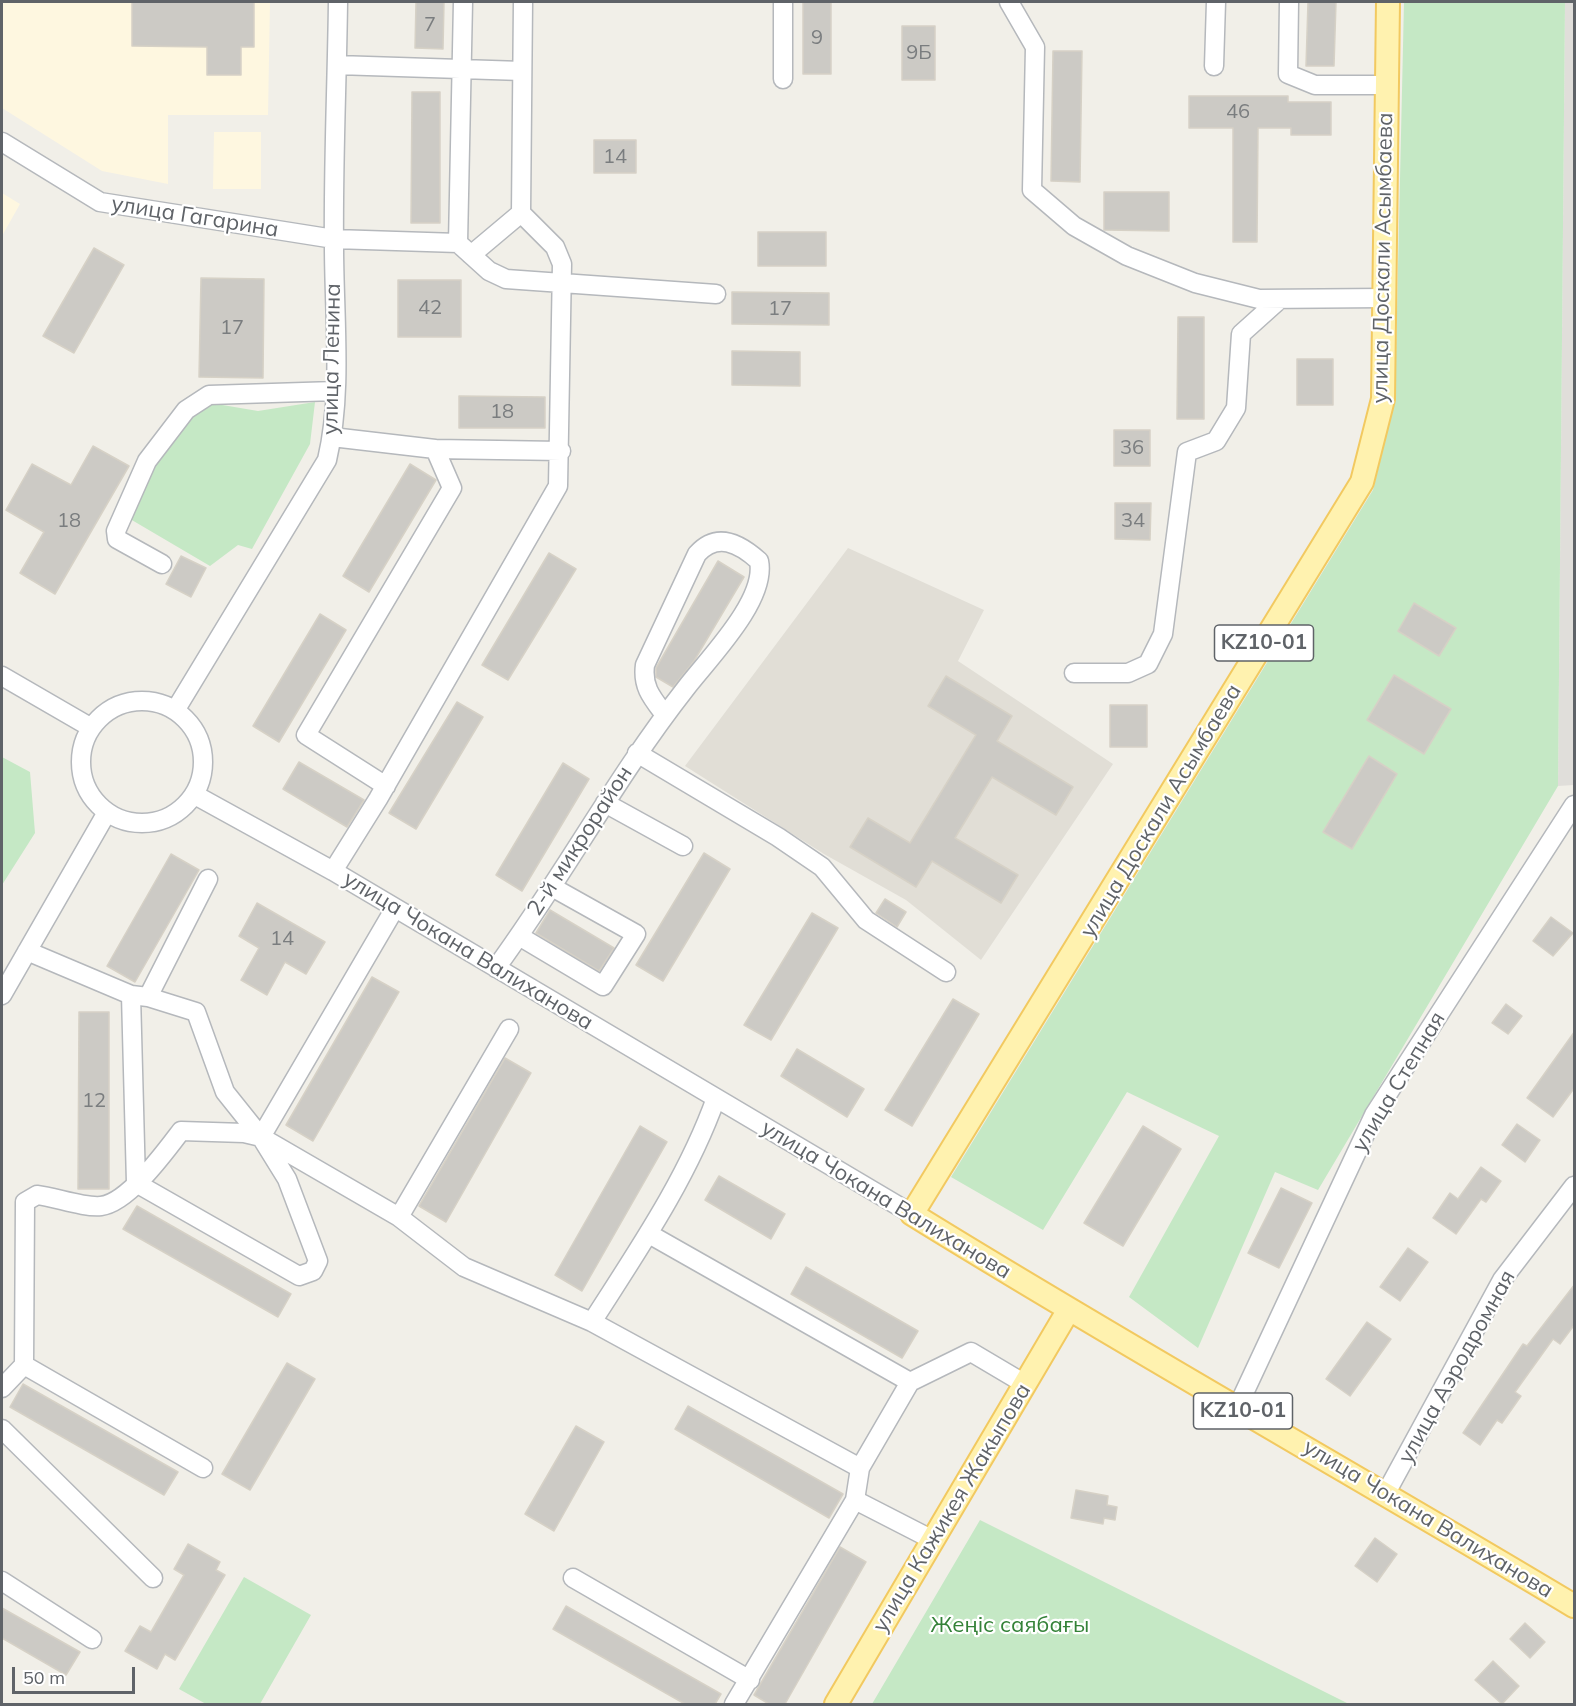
<!DOCTYPE html>
<meta charset="utf-8">
<style>
body{margin:0}
#map{position:relative;width:1576px;height:1706px;overflow:hidden;background:#f1efe8;font-family:Mulish,sans-serif}
canvas{display:block}
.frame{position:absolute;inset:0;border:3px solid #5f6368;pointer-events:none}
.scale{position:absolute;left:12px;top:1667px;width:123px;height:27px;box-sizing:border-box;border:3px solid #5f6368;border-top:0;padding-left:8px;font-size:18px;line-height:21px;white-space:nowrap;color:#5f6368;-webkit-text-stroke:4px #fff;paint-order:stroke}
</style>
<div id="map">
<canvas width="1576" height="1706"></canvas>
<div class="frame"></div>
<div class="scale">50 m</div>
</div>
<script>
const ctx = document.querySelector('canvas').getContext('2d');
ctx.lineJoin = 'round';
function paint(path, color) { ctx.fillStyle = color; ctx.fill(path, 'evenodd'); }
function strokePath(path, color, width, dash) { ctx.strokeStyle = color; ctx.lineWidth = width; ctx.lineCap = dash ? 'butt' : 'round'; ctx.setLineDash(dash || []); ctx.stroke(path); }
function drawText(font, color, halo, rows, align = 'center') {
  ctx.font = font + ' Mulish,sans-serif'; ctx.lineWidth = 4.5; ctx.setLineDash([]); ctx.textBaseline = 'middle'; ctx.strokeStyle = halo; ctx.fillStyle = color; for (const [text, x, y, turn = 0] of rows) {
    ctx.save(); ctx.translate(x, y); ctx.rotate((+turn || 0) * Math.PI / 180); ctx.textAlign = isNaN(turn) ? turn : align; if (halo) ctx.strokeText(text, 0, 0); ctx.fillText(text, 0, 0); ctx.restore();
  }
}
paint(new Path2D(`
 M2 2H270L268 115H168V184L102 171 2 108Z
 M214 132H261V189H213Z
 M2 193 20 204 2 236Z`), '#fef7e0');
paint(new Path2D(`
 M1565 2H1574V785L1558 786Z`), '#e0deda');
paint(new Path2D(`
 M848 548 984 610 958 661 1113 764 981 960 906 900 824 854 685 766Z`), '#e1ded6');
paint(new Path2D(`
 M1404 2H1565L1558 786 1318 1190 1275 1172 1198 1348 1129 1297 1219 1136 1127 1092 1043 1230 951 1177 1373 490 1395 400Z
 M187 399 258 411 315 402 310 444 252 549 238 545 210 566 125 516Z
 M2 757 30 772 35 833 2 885Z
 M980 1520 1349 1704H872Z
 M244 1577 311 1615 260 1704H206L179 1689Z`), '#c5e8c5');
const building = new Path2D(`
 M132 2H254V47H241V75H207V47L132 46Z
 M416 2H444L443 49 415 48Z
 M803 2H831V74H803Z
 M1308 2H1336L1334 66H1306Z
 M902 26H935V80H902Z
 M1053 51H1082L1080 182 1051 181Z
 M412 92H440V223H411Z
 M1189 96H1288V102H1331V135H1291V128H1258L1257 242H1233V128H1189Z
 M594 140H636V173H594Z
 M1104 192H1169V231L1104 230Z
 M758 232H826V266H758Z
 M94 248 124 265 74 353 43 336Z
 M201 278 264 279 263 378 199 377Z
 M398 280H461V337H398Z
 M732 292 829 293V325L732 324Z
 M1178 317H1204V419H1177Z
 M732 351 800 352V386L732 385Z
 M1297 359H1333V405H1297Z
 M459 396 545 397V428H459Z
 M1114 430H1150V466H1114Z
 M93 446 129 466 55 594 20 573 44 532 6 510 32 464 71 485Z
 M410 464 436 480 369 592 343 576Z
 M1115 503H1151L1150 540 1115 539Z
 M549 553 576 569 508 680 482 665Z
 M181 556 206 568 191 597 166 584Z
 M718 561 744 577 694 661 673 687 656 677V668Z
 M1414 603 1456 628 1439 656 1398 631Z
 M320 614 346 630 279 742 253 726Z
 M1394 675 1451 709 1424 754 1367 720Z
 M946 676 1012 716 997 741 1073 787 1056 815 992 777 955 838 1018 875 1001 903 932 861 916 887 850 847 868 818 910 843 976 735 928 706Z
 M457 702 483 717 416 829 389 813Z
 M1110 705H1147V747H1110Z
 M1369 756 1397 774 1352 849 1323 832Z
 M299 762 364 800 347 827 283 789Z
 M563 763 589 779 522 891 496 875Z
 M704 853 730 869 663 981 636 965Z
 M171 854 199 870 135 982 107 966Z
 M885 899 906 912 897 927 876 913Z
 M257 903 325 942 306 974 285 962 267 995 241 980 259 948 239 936Z
 M550 910 614 948 599 971 536 933Z
 M812 913 838 928 771 1040 744 1025Z
 M1551 917 1573 933 1553 956 1533 941Z
 M372 977 399 992 313 1141 286 1125Z
 M953 999 979 1014 912 1126 885 1110Z
 M1506 1004 1522 1016 1508 1034 1492 1023Z
 M79 1012H109V1189H78Z
 M1575 1031V1087L1553 1117 1527 1098Z
 M797 1049 864 1089 847 1117 781 1076Z
 M505 1058 531 1073 446 1222 419 1206Z
 M1517 1124 1540 1140 1525 1162 1502 1145Z
 M640 1126 667 1142 582 1291 555 1275Z
 M1143 1126 1181 1149 1123 1246 1084 1223Z
 M1481 1167 1501 1181 1486 1202 1481 1199 1456 1234 1433 1218 1450 1193 1458 1199Z
 M719 1176 785 1214 771 1239 705 1200Z
 M1281 1188 1312 1203 1279 1268 1248 1253Z
 M137 1206 291 1294 278 1317 123 1229Z
 M1408 1248 1428 1262 1400 1301 1380 1287Z
 M806 1267 918 1331 902 1358 791 1294Z
 M1575 1284V1324L1560 1344 1553 1339 1515 1392 1521 1396 1502 1423 1497 1420 1480 1445 1463 1433 1523 1344 1527 1346Z
 M1367 1322 1391 1339 1350 1396 1326 1379Z
 M287 1363 315 1379 250 1490 222 1474Z
 M23 1384 178 1472 164 1495 10 1407Z
 M688 1406 843 1494 829 1518 675 1429Z
 M576 1426 604 1442 554 1531 525 1514Z
 M1076 1490 1108 1496 1107 1505 1117 1507 1115 1520 1104 1518 1103 1524 1071 1518Z
 M1375 1538 1397 1554 1377 1582 1355 1566Z
 M188 1544 220 1562 216 1570 225 1575 175 1660 165 1654 157 1669 125 1651 140 1626 151 1632 184 1575 174 1569Z
 M840 1547 866 1562 785 1704H769L754 1695Z
 M566 1606 721 1694 715 1704H685L553 1629Z
 M2 1608 80 1652 66 1675 2 1638Z
 M1525 1623 1545 1642 1530 1658 1510 1639Z
 M1493 1661 1519 1686 1502 1704 1475 1680Z`);
paint(building, '#cccac5');
strokePath(building, '#d6d1c6', 1.5);
const minor = new Path2D(`
 M783 2V79
 M1009 2 1035 47 1032 190 1074 226 1127 256 1195 283 1259 299 1384 298
 M1289 2 1288 74 1315 85H1387
 M337 65 522 71
 M1214 66 1216 2
 M2 142 100 202 334 239 458 243 489 271 506 279 716 294
 M458 243 463 2
 M471 255 521 213 523 2
 M332 437 435 449 452 488 306 735 386 786
 M435 449 561 451
 M162 564 117 539 116 531 147 461 186 410 209 395 335 391
 M1074 673H1128L1148 664 1163 634 1187 452 1216 441 1236 408 1241 334 1280 299
 M2 676 90 727
 M81 762a61 61 0 1 1 122 0a61 61 0 1 1-122 0Z
 M176 709 327 460C343 392 334 317 334 247 333 165 337 83 338 2
 M637 753 778 837 822 867 866 920 946 972
 M195 795 333 871 912 1214
 M605 803 683 846
 M333 871 378 799 558 486 562 264 555 247 521 213
 M519 936 603 986 636 934 552 887
 M27 951 131 995 148 997 196 1012 225 1092 261 1137 399 1217 464 1267 592 1322C638 1250 687 1179 716 1098
 M496 968C563 877 616 777 686 688 709 658 767 600 759 561 739 543 717 532 697 554L645 665C642 687 652 698 665 715
 M2 995 106 814
 M148 997 208 879
 M261 1137 395 908
 M399 1217 509 1029
 M649 1234 910 1382 971 1352 1025 1384
 M592 1322 860 1468 855 1500 933 1540
 M24 1365 25 1202 37 1195C55 1197 84 1208 101 1206 128 1203 165 1152 181 1131L244 1133 261 1137 287 1179 318 1261 313 1271 299 1276 136 1183 131 995
 M2 1388 24 1365 203 1468
 M1237 1408 1374 1115 1574 805
 M2 1429 153 1578
 M860 1468 910 1382
 M1386 1493 1502 1280 1574 1186
 M573 1578 750 1680
 M2 1581 92 1639
 M734 1704 855 1500`);
const major = new Path2D(`
 M1388 2 1383 399 1362 482 912 1214C1130 1349 1354 1474 1574 1606
 M836 1704 1068 1311`);
strokePath(minor, '#b5b8bc', 21);
strokePath(major, '#f2c960', 26);
strokePath(minor, '#fff', 18);
strokePath(major, '#fff2af', 22);
drawText('20px', '#7a7d7f', null, [
 ["7",430,25],
 ["9",817,38],
 ["9Б",919,53],
 ["46",1238,112],
 ["14",615,157],
 ["42",430,308],
 ["17",780,309],
 ["17",232,328],
 ["18",502,412],
 ["36",1132,448],
 ["18",69,521],
 ["34",1133,521],
 ["14",282,939],
 ["12",94,1101]
]);
for (const [x, y, w] of [
 [1264,643,99],
 [1243,1411,99]
]) { const box = new Path2D(); box.roundRect(x - w / 2, y - 18, w, 36, 4.5); ctx.fillStyle = '#fff'; ctx.fill(box); strokePath(box, '#5f6368', 1.5); }
drawText('bold 21px', '#5f6368', null, [
 ["KZ10-01",1264,643],
 ["KZ10-01",1243,1411]
]);
drawText('22px', '#5f6368', '#fff', [
 ["улица Гагарина",195,217,9],
 ["улица Доскали Асымбаева",1383,258,-89],
 ["улица Ленина",332,359,-89],
 ["улица Доскали Асымбаева",1161,811,-59],
 ["2-й микрорайон",580,841,-57],
 ["улица Чокана Валиханова",468,951,31],
 ["улица Степная",1399,1082,-59],
 ["улица Чокана Валиханова",886,1200,31],
 ["улица Аэродромная",1457,1367,-61],
 ["улица Кажикея Жакыпова",952,1508,-59],
 ["улица Чокана Валиханова",1428,1519,31]
]);
drawText('22px', '#348238', '#fff', [
 ["Жеңіс саябағы",1010,1625]
]);
</script>
